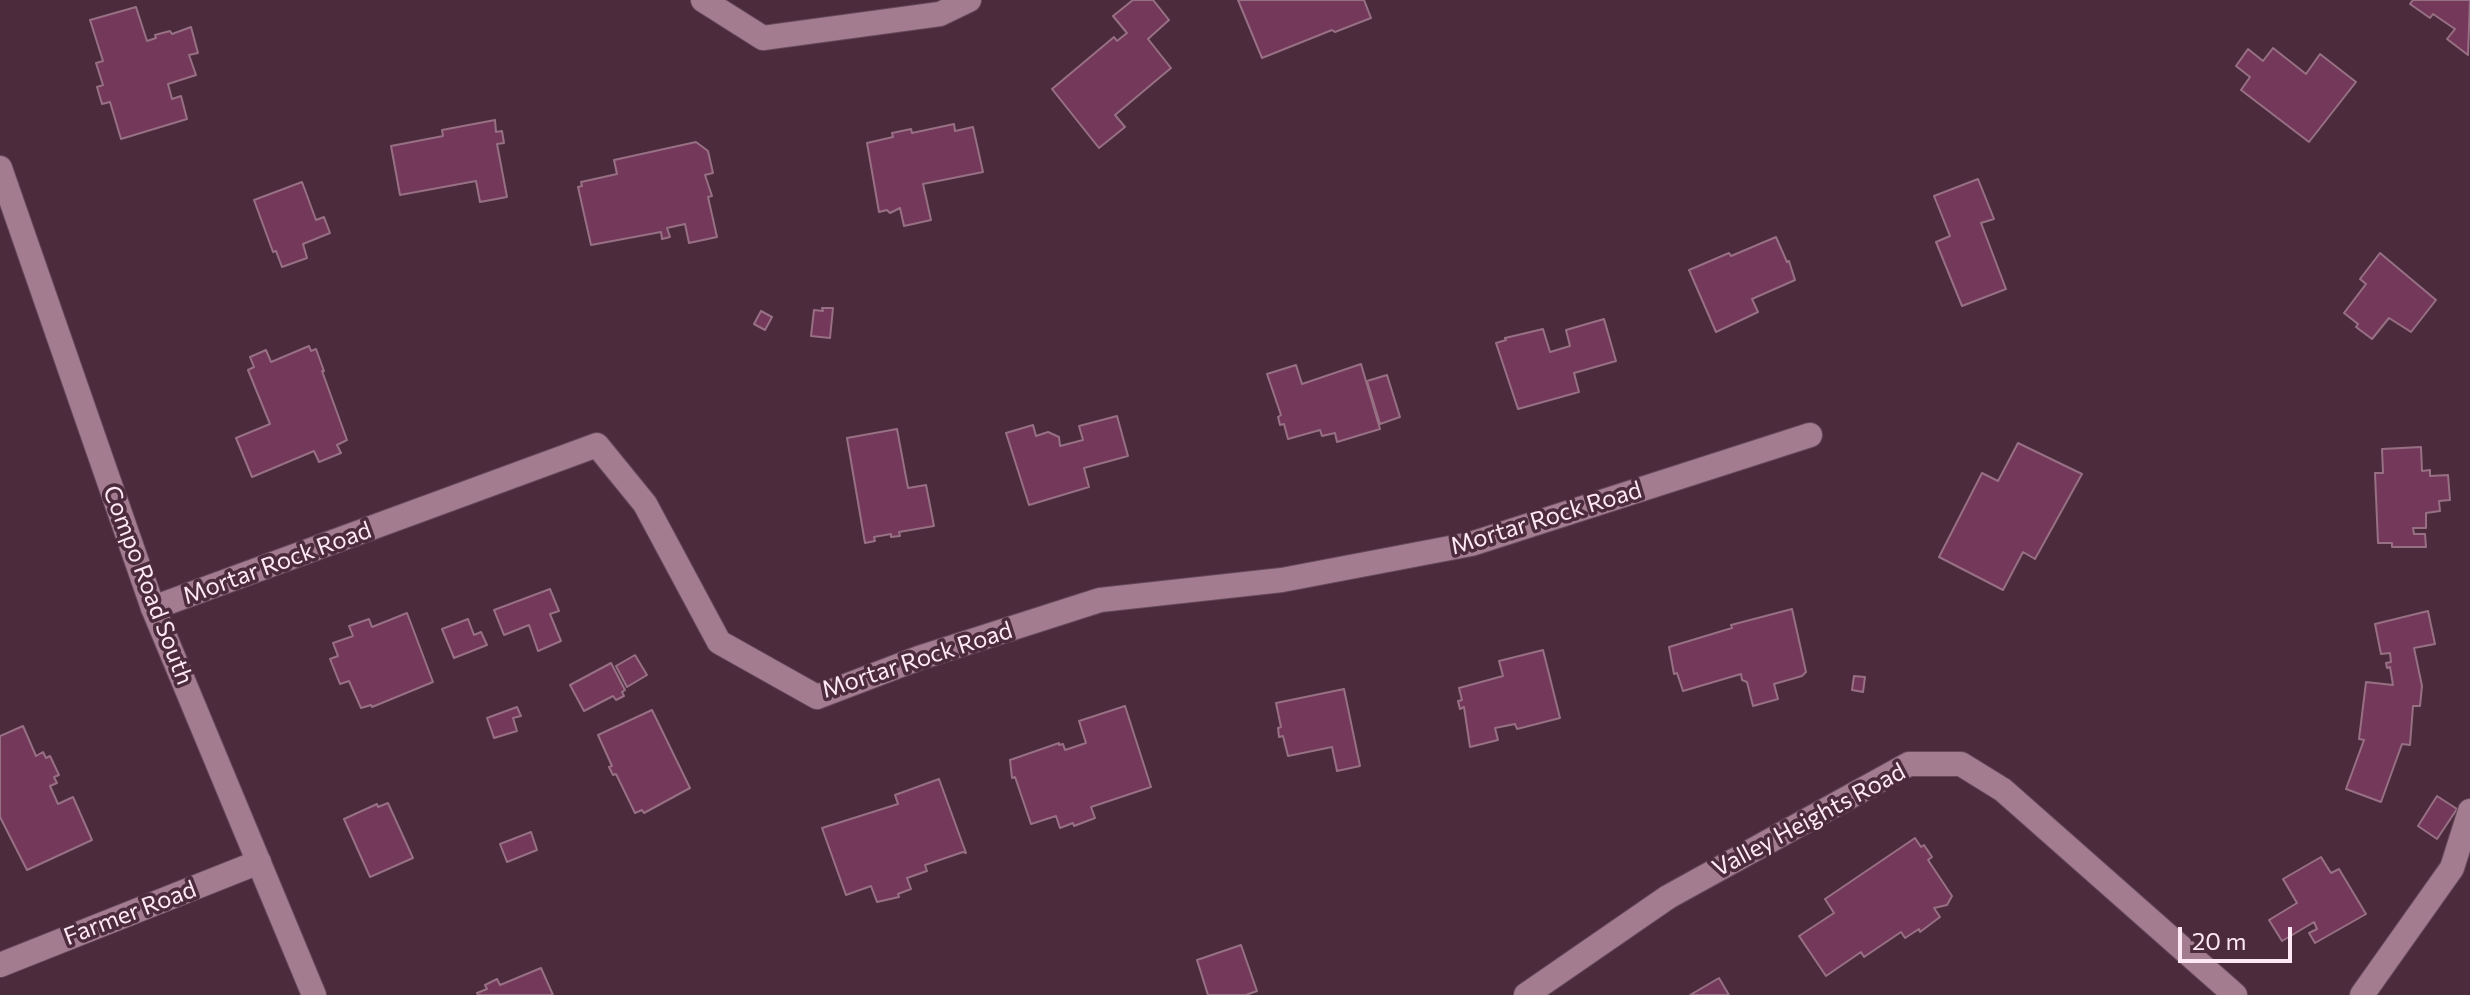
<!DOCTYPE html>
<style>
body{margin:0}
#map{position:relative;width:2470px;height:995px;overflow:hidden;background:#4c2b3d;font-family:Commissioner,sans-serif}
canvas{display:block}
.scale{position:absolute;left:2178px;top:927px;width:114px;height:36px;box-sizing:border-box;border:4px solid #fee8f3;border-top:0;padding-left:10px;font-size:24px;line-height:28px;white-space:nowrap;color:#fee8f3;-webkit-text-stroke:6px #4c2b3d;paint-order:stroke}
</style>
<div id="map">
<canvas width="2470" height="995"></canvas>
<div class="scale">20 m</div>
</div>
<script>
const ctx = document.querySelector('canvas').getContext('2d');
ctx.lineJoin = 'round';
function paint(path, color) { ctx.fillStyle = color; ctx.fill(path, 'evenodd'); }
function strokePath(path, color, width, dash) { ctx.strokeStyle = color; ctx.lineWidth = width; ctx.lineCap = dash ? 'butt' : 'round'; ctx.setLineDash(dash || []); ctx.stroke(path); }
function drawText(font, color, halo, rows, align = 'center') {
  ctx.font = font + ' Commissioner,sans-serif'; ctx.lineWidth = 7; ctx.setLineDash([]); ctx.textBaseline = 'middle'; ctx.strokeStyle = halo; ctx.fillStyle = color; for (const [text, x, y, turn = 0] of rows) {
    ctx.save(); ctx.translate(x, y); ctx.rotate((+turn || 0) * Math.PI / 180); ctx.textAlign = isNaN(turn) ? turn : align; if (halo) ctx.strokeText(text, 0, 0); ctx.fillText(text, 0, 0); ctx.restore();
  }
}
const building = new Path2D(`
 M1133 0H1153L1169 20 1148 39 1171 68 1115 115 1125 127 1099 148 1052 89 1114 37 1117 41 1127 33 1113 16Z
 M1238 0H1364L1371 18 1335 32 1332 30 1262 58Z
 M2413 0H2470L2468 55 2447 39 2455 29 2433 14 2430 18 2410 4Z
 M136 7 147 41 156 38 155 35 170 31 172 34 191 27 198 53 189 55 196 75 168 84 172 99 181 96 187 119 121 139 110 102 102 104 97 87 103 85 96 63 103 61 90 20Z
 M2273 48 2306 74 2320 54 2356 82 2309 142 2241 90 2250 77 2236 66 2248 49 2263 61Z
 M495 120 496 132 502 131 504 143 497 144 507 197 480 202 476 181 400 195 391 146 443 136 442 130Z
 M954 124 955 131 973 127 983 172 923 184 931 220 904 226 900 208 890 213 887 210 879 212 867 143 893 137 892 133 911 129 912 133Z
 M696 142 708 151 713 173 705 175 712 196 708 197 717 237 689 243 685 224 667 228 670 237 662 239 661 232 591 245 578 187 582 186 581 182 617 174 614 160Z
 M1978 179 1994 219 1981 223 2006 289 1962 306 1936 242 1950 236 1934 196Z
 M302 182 316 220 324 217 330 233 303 244 307 258 282 267 276 251 273 252 254 200Z
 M1776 237 1787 262 1789 261 1795 280 1752 299 1758 312 1716 332 1689 270 1729 253 1731 256Z
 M2380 253 2436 300 2411 332 2389 318 2372 339 2356 327 2358 324 2344 313 2366 284 2360 279Z
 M822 308H833L830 338 811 336 814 310 823 311Z
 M761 311 772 317 765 330 754 324Z
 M1604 319 1616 361 1574 373 1579 392 1518 409 1496 343 1506 340 1505 338 1543 329 1550 352 1570 346 1566 330Z
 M309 346 311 351 316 349 324 371H322L347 440 337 445 341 453 319 462 314 451 252 477 236 438 270 424 248 370 254 367 250 357 266 350 271 362Z
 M1361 364 1380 429 1337 442 1335 433 1322 436 1320 430 1288 439 1284 424 1280 425 1278 417 1281 415 1267 374 1296 365 1302 384Z
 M1387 375 1400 417 1380 424 1367 381Z
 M1117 416 1128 456 1084 468 1089 487 1029 505 1006 433 1033 425 1036 436 1048 432 1059 437 1060 446 1083 440 1079 426Z
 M897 429 908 488 926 485 934 526 899 532 900 536 891 537V534L874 537 875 541 865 543 847 438Z
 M2018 443 2082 474 2035 559 2023 552 2003 590 1939 557 1982 473 1998 481Z
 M2421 447 2422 471 2430 470V476L2448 475 2450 500 2439 501 2440 511 2426 513V528H2413L2414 534H2425L2426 547H2392V543H2378L2375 473H2383L2382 449Z
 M550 589 559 611 550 614 561 641 538 651 529 625 504 635 494 610Z
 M1792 609 1806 672 1802 676 1774 684 1778 699 1753 706 1747 682 1742 680 1741 674 1683 691 1677 673 1674 674 1669 647 1732 628 1731 625Z
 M2428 611 2435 644 2414 648 2422 686 2420 706H2413L2410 745 2402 744 2381 802 2346 789 2364 740 2359 739 2366 682 2393 685 2390 667 2387 668 2386 663 2391 662 2390 653 2381 654 2375 624Z
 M407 613 433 682 372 707 371 705 361 708 349 681 340 684 330 659 338 656 333 643 353 636 349 626 369 619 372 627Z
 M468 619 474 635 481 632 487 645 454 658 442 629Z
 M1543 650 1560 718 1517 729 1515 724 1495 728 1498 740 1470 747 1464 707 1460 709 1458 701 1462 700 1459 688 1503 676 1499 661Z
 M635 655 647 675 627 687 616 666Z
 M611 663 625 690 622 692 624 696 616 700 613 696 584 711 570 685Z
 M1854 676 1865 677 1863 692 1852 690Z
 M1344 689 1360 766 1337 771 1332 747 1288 756 1283 736 1279 737 1278 728 1281 727 1276 703Z
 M1125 706 1151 787 1091 807 1095 818 1074 826 1073 823 1060 828 1056 816 1031 824 1015 777 1012 778 1010 760 1059 743V745L1063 744 1065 750 1086 743 1079 721Z
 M517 707 521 716 513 718 517 731 494 738 487 718Z
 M652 710 690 788 644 813 642 810 635 813 616 774 613 775 609 767 612 766 598 735Z
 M23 726 36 756 43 752 46 758 50 756 59 775 54 777 57 783 50 786 58 804 73 797 92 840 27 870 0 817V736Z
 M939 779 966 853 963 852 925 865 927 871 907 878 911 889 898 894 899 897 877 902 871 886 846 895 822 828 898 804 895 795Z
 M2437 796 2457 809 2437 839 2418 826Z
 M388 803 413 858 370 877 344 819 377 804 378 807Z
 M531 832 537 850 507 862 500 844Z
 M1915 838 1921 847 1924 845 1932 857 1928 860 1952 896 1947 905 1934 908 1940 917 1920 932 1919 929 1905 938 1901 932 1864 957 1861 952 1826 976 1799 936 1834 913 1825 899Z
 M2321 857 2331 873 2339 869 2366 914 2315 943 2309 933 2317 929 2314 922 2282 941 2269 920 2297 903 2283 879Z
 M1241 945 1257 991 1246 995H1208L1197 960Z
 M541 968 553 995H478L477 993 487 989 485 985 497 979 500 985Z
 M1719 978 1729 995H1690Z`);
paint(building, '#74395a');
strokePath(building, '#977084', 2);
const minor = new Path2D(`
 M703 0 763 38 940 14 969 0
 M153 608 597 445 645 504 719 642 817 697 919 658 1100 600 1282 580 1471 544 1810 435
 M0 965 259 862
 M1526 995 1668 897 1909 764H1961L2003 790 2235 995
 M2362 995 2452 868 2470 811`);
const secondary = new Path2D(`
 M0 168 153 608 314 995`);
strokePath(minor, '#664a5a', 26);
strokePath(secondary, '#664a5a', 26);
strokePath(minor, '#a37c90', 24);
strokePath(secondary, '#a37c90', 24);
drawText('24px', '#fee8f3', '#4c2b3d', [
 ["Mortar Rock Road",1546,518,-17],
 ["Mortar Rock Road",277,563,-20],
 ["Compo Road South",148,585,69],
 ["Mortar Rock Road",917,660,-18],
 ["Valley Heights Road",1809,820,-28],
 ["Farmer Road",130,913,-21]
]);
</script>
